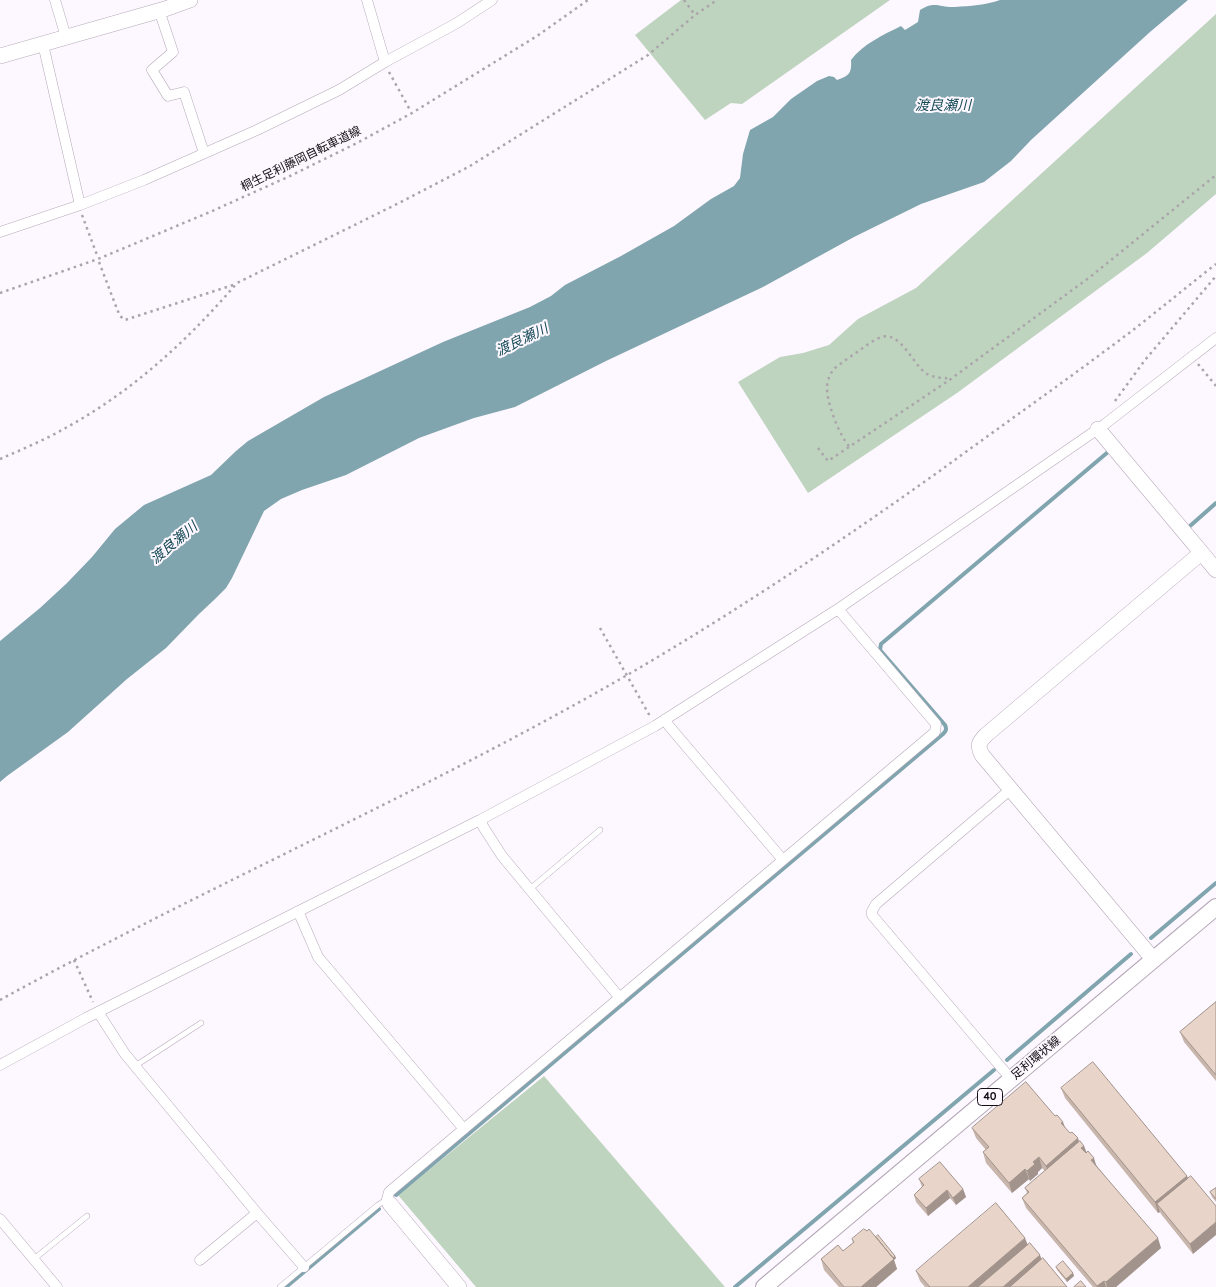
<!DOCTYPE html>
<meta charset="utf-8">
<style>
body{margin:0}
canvas{display:block;background:#fdf7ff}
</style>
<canvas width="1216" height="1287"></canvas>
<script>
const ctx = document.querySelector('canvas').getContext('2d');
ctx.lineJoin = 'round';
function paint(path, color) { ctx.fillStyle = color; ctx.fill(path, 'evenodd'); }
function strokePath(path, color, width, dash) { ctx.strokeStyle = color; ctx.lineWidth = width; ctx.lineCap = dash ? 'butt' : 'round'; ctx.setLineDash(dash || []); ctx.stroke(path); }
function drawText(font, color, halo, rows, align = 'center') {
  ctx.font = font + ' Quicksand,"Noto Sans JP",sans-serif'; ctx.lineWidth = 4; ctx.setLineDash([]); ctx.textBaseline = 'middle'; ctx.strokeStyle = halo; ctx.fillStyle = color; for (const [text, x, y, turn = 0] of rows) {
    ctx.save(); ctx.translate(x, y); ctx.rotate((+turn || 0) * Math.PI / 180); ctx.textAlign = isNaN(turn) ? turn : align; if (halo) ctx.strokeText(text, 0, 0); ctx.fillText(text, 0, 0); ctx.restore();
  }
}
paint(new Path2D(`
 M681 0H890L742 104 731 103 705 120 635 35Z
 M1216 14V194L1147 253 957 393 808 493 738 382 780 357 803 353 829 345 858 319 916 288Z
 M544 1076 725 1287H476L398 1195Z`), '#bfd4bf');
paint(new Path2D(`
 M1000 0H1188L1150 32 1031 140 1011 161 984 182 921 204 854 237 763 287 606 361 515 407 474 418 419 438 346 475 302 490 281 499 264 511 232 578 226 588 214 600 199 614 166 648 127 679 68 732 7 776 0 782V641L40 608 67 583 92 557 115 529 144 505 211 475 236 451 248 441 324 397 443 342 530 307 551 296 565 285 621 256 674 226 711 199 734 186 740 178 743 154 750 130 773 117 791 99 817 81 829 76 834 77 837 80C849 76 852 73 851 60 863 44 883 35 901 26L905 30 918 22 920 10C935 0 940 8 955 7 970 6 986 5 1000 0Z`), '#80a5ae');
strokePath(new Path2D(`
 M1190 526 1216 503
 M1151 938 1216 883
 M1007 1060 1131 954
 M396 1195 943 734C946 731 947 729 945 725L880 650 881 644 1108 452
 M286 1287 379 1209
 M735 1287 994 1070`), '#80a5ae', 4);
const lane = new Path2D(`
 M530 889 600 830
 M135 1066 201 1023
 M34 1259 87 1216
 M280 1287 378 1205 387 1199`);
const street = new Path2D(`
 M55 0 66 37
 M367 0 385 62
 M159 10 173 52 152 70 168 96 184 92 204 153
 M43 44 80 205
 M0 232 80 205 144 180 257 130 339 90 385 62 457 23 492 0
 M665 719 669 726 783 860
 M480 820 484 828 502 856 620 998
 M298 911 318 957 464 1129
 M98 1012 125 1054 257 1213 304 1267
 M0 1065 86 1018 480 820 655 726 838 609 1105 424 1216 338
 M1011 1079 872 915V911L876 904 1011 789
 M390 1204 387 1199 389 1192 935 732 936 724 838 609
 M0 1219 57 1287
 M200 1260 257 1213`);
const secondary = new Path2D(`
 M0 56 165 9 190 0
 M1098 429 1216 570
 M1153 959 982 755C977 745 979 742 986 735L1201 553
 M390 1204 459 1287`);
const primary = new Path2D(`
 M764 1287 1216 907`);
strokePath(lane, '#b6a9b9', 6);
strokePath(street, '#b6a9b9', 11);
strokePath(secondary, '#b6a9b9', 16);
strokePath(primary, '#b6a9b9', 18);
strokePath(new Path2D(`
 M684 0 695 15
 M389 72 410 110
 M82 215 97 255
 M99 262 117 309 120 316 125 320 236 284
 M0 293 98 259 210 212 290 176 357 143 412 113 537 36 588 0
 M1198 364 1216 386
 M1115 401 1145 360 1216 276
 M849 446C839 435 826 401 827 386 828 379 830 373 835 368 845 360 856 353 867 345 871 342 876 339 881 337 901 331 912 364 927 374 933 377 939 378 946 378L947 380
 M818 448 828 461 948 381 1090 277 1216 175
 M0 459C23 449 47 439 69 426 134 390 189 339 237 283L399 203 470 166 648 55 695 15 717 0
 M600 628 651 718
 M74 960 93 1002
 M0 1000C207 886 425 792 629 674 737 611 840 542 941 470 997 429 1054 389 1109 348 1146 321 1180 292 1216 264`), '#aaa4ab', 2.5, [2.5, 4]);
strokePath(lane, '#fff', 5);
strokePath(street, '#fff', 10);
strokePath(secondary, '#fff', 15);
strokePath(primary, '#fff', 16);
paint(new Path2D(`
 M1216 1002V1081L1184 1042 1180 1032Z
 M1061 1088 1187 1176 1188 1178 1193 1254 1161 1214 1160 1212 1158 1213 1065 1098Z
 M972 1128 1066 1129 1084 1146 1086 1152 1097 1166 1161 1248 1116 1287H1093L1026 1208 1022 1198 1027 1193 1025 1188 1045 1171 1042 1168 1038 1172V1174L1030 1181 1029 1179 1012 1193 986 1163 983 1152 986 1150 976 1138Z
 M919 1179 963 1189 966 1197 956 1205 950 1198 928 1216 916 1202 914 1195 922 1187Z
 M1216 1188V1202L1212 1197 1210 1192Z
 M867 1231 876 1237 895 1256 896 1258 894 1260 897 1269 876 1287H839L824 1270 821 1259 843 1251 853 1243 852 1239Z
 M1028 1244 1067 1287H925L920 1281 916 1271Z
 M1056 1267 1073 1273 1074 1276 1067 1282 1057 1270Z`), '#c8b6ac');
paint(new Path2D(`
 M1063 1122 1067 1132 1061 1123Z
 M1078 1138 1081 1148 1084 1146 1088 1156 1049 1176 1046 1166Z
 M1039 1157 1042 1168 1038 1172V1174L1030 1181 1027 1171 1033 1162Z
 M1094 1158 1097 1168 1091 1160Z
 M1025 1169 1029 1179 1012 1193 1009 1183Z
 M1187 1176 1191 1186 1157 1204 1160 1212 1158 1213 1155 1202Z
 M963 1189 966 1197 956 1205 953 1198Z
 M947 1190 950 1198 928 1216 926 1208Z
 M1216 1222V1235L1193 1254 1190 1244Z
 M1025 1238 1029 1248 984 1287H968Z
 M1158 1238 1161 1248 1116 1287H1107L1106 1282Z
 M1040 1255 1043 1263 1015 1287H1003Z
 M895 1256 896 1258 894 1260 897 1269 876 1287H861Z
 M1073 1273 1074 1276 1067 1282 1066 1279Z
 M1104 1281 1106 1287H1097V1286Z`), '#a2948c');
const building = new Path2D(`
 M1216 1002V1075L1180 1032Z
 M1093 1062 1187 1176 1155 1202 1061 1088Z
 M1026 1082 1055 1116 1057 1115 1063 1122 1061 1123 1070 1133 1072 1132 1078 1138 1046 1166 1039 1157 1033 1162 1035 1164 1027 1171 1025 1169 1009 1183 983 1152 989 1147 972 1128Z
 M1080 1141 1084 1146 1081 1148 1086 1153 1088 1151 1094 1158 1091 1160 1158 1238 1106 1282 1104 1281 1097 1286 1022 1198 1029 1192 1025 1188Z
 M940 1162 963 1189 953 1198 947 1190 926 1208 914 1195 924 1185 919 1179Z
 M1191 1176 1216 1206V1222L1190 1244 1157 1204Z
 M1216 1188V1199L1210 1192Z
 M996 1203 1025 1238 968 1287H930L916 1271Z
 M864 1229 867 1231 869 1229 894 1259 861 1287H844L821 1259 838 1245 843 1251 854 1242 852 1239Z
 M878 1235 895 1256 893 1258 876 1237Z
 M1030 1243 1040 1255 1003 1287H978Z
 M1043 1258 1067 1287H1010Z
 M1063 1261 1073 1273 1066 1279 1056 1267Z
 M1081 1281 1086 1287H1074Z`);
paint(building, '#e8d4c8');
strokePath(building, '#a2948c', 1);
for (const [x, y, w] of [
 [990,1097,25]
]) { const box = new Path2D(); box.roundRect(x - w / 2, y - 8.5, w, 17, 4); ctx.fillStyle = '#fdf7ff'; ctx.fill(box); strokePath(box, '#120d13', 1); }
drawText('bold 11px', '#120d13', null, [
 ["40",990,1097]
]);
drawText('12px', '#120d13', '#fdf7ff', [
 ["桐生足利藤岡自転車道線",301,159,-26],
 ["足利環状線",1036,1058,-40]
]);
drawText('italic 14px', '#154a56', '#fdf7ff', [
 ["渡良瀬川",943,106],
 ["渡良瀬川",522,340,-26],
 ["渡良瀬川",174,543,-40]
]);
</script>
